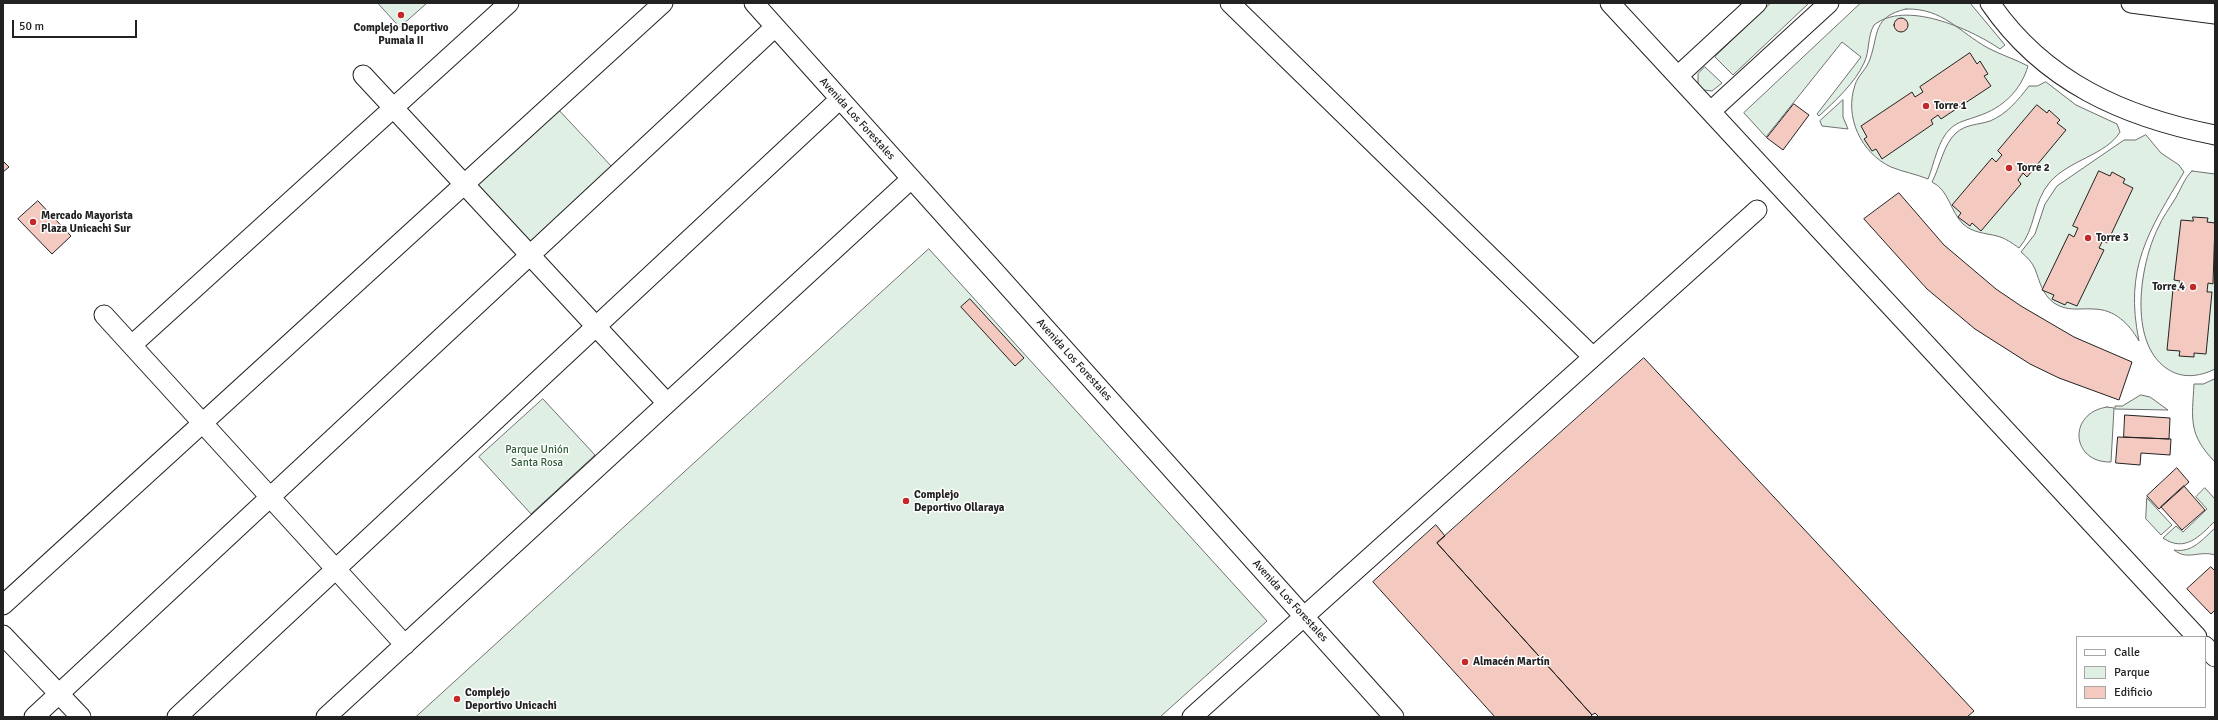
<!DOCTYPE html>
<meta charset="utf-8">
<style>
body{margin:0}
#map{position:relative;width:2218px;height:720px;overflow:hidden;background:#fff;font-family:Signika,sans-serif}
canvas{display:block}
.frame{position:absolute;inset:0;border:4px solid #222;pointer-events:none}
.legend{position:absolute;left:2076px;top:636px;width:130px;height:72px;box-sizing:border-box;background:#fff;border:1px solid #a7a7a7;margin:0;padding:5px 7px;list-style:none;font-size:12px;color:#222}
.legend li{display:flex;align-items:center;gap:8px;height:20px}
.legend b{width:20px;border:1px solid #a7a7a7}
.scale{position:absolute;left:12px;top:20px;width:125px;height:18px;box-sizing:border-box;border:2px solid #222;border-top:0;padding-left:5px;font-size:12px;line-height:14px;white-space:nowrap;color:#222;-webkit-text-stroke:3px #fff;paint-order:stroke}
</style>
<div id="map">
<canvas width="2218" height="720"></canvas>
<div class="frame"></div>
<ul class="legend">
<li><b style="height:5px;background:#fff"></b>Calle</li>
<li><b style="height:11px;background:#e0efe3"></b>Parque</li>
<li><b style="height:11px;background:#f3c9c0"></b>Edificio</li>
</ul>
<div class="scale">50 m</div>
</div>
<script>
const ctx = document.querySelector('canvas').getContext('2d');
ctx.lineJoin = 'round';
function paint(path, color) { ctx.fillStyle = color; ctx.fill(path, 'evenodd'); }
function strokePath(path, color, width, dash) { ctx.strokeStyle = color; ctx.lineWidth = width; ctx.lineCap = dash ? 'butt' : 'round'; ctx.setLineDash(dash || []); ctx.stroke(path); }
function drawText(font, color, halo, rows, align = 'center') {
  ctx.font = font + ' Signika,sans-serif'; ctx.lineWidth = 3; ctx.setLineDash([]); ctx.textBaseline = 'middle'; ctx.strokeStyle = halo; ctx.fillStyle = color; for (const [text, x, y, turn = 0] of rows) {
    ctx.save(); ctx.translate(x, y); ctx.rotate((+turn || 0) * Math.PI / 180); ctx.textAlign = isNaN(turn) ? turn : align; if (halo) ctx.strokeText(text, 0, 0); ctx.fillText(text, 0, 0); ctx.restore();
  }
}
const green = new Path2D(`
 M378 3H427L400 27Z
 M1771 3H1809L1733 75 1715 57Z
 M1861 3H1970L2005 45 2000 49C1969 28 1905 0 1874 25 1867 37 1870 51 1864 63 1855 83 1835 101 1819 116L1817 114 1861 57 1842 42 1766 137 1744 113Z
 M1906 9C1943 8 1959 32 1988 48 2001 55 2015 59 2028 66 2021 90 2003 108 1978 116 1968 120 1958 121 1950 129 1938 140 1934 164 1928 179 1916 174 1903 172 1891 167 1861 153 1844 117 1855 85 1858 75 1867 69 1870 59 1879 34 1872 17 1906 9Z
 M1705 67 1722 83 1712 91 1704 90 1698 84V74Z
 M2046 82 2076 105 2117 124 2120 132C2106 155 2069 160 2050 182 2032 203 2036 229 2019 248 2012 243 2005 238 1997 236 1985 233 1973 233 1963 224 1950 211 1949 190 1932 182 1940 167 1943 145 1956 133 1966 124 1978 125 1990 121 2007 114 2018 100 2029 86H2037Z
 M1843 100V117L1848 129 1822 126 1820 121Z
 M556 107 613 168 529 245 472 184Z
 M2146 135 2161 153 2179 165 2184 172C2148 232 2124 268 2139 341 2129 324 2115 309 2093 309 2079 308 2068 312 2054 303 2042 294 2040 282 2035 269 2032 262 2027 257 2021 252L2035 234 2045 204 2057 186 2124 140H2135Z
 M2192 171 2215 174V369C2199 377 2181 379 2166 368 2128 341 2140 264 2158 228 2162 218 2169 209 2175 199 2180 191 2185 177 2192 171Z
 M929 249 1267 621 1160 717H416Z
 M2215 379V462C2188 434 2192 420 2194 384H2203Z
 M2141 395 2150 397 2168 410 2115 409V406H2122Z
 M543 399 595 455 531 514 479 457Z
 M2107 407 2114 408 2111 462C2071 463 2067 413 2107 407Z
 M2205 488 2215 499V521C2200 536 2185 553 2163 538L2176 526 2183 532 2207 509 2196 497Z
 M2147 498 2172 525 2161 535 2146 519Z
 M2215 528V555C2199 550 2188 561 2174 550 2192 553 2202 540 2215 528Z`);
paint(green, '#e0efe3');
strokePath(green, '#6f6f6f', 1);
const building = new Path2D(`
 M1894 25a7 7 0 1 1 14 0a7 7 0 1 1-14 0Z
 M1970 53 1977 64 1980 61 1988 74 1984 76 1991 86 1941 119 1938 115 1931 120 1933 124 1882 159 1876 149 1872 151 1864 139 1867 137 1861 126 1912 92 1915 97 1923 92 1920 87Z
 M1794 104 1809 115 1783 150 1767 138Z
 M2037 105 2047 113 2049 110 2060 120 2057 123 2066 130 2027 177 2023 173 2018 180 2021 184 1981 231 1972 223 1970 226 1958 217 1961 213 1952 205 1992 158 1996 162 2002 155 1998 151Z
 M3 161 9 167 3 172Z
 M2099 171 2110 176 2112 172 2125 179 2123 183 2133 188 2107 243 2103 240 2099 248 2104 250 2077 306 2067 302 2065 305 2052 299 2054 295 2042 290 2069 234 2074 237 2078 228 2073 226Z
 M1899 193 1944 245 1996 289 2021 306 2074 337 2132 362 2119 400 2059 378 2030 364 1975 329 1927 289 1864 219Z
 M38 201 71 236 52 254 18 219Z
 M2193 217 2208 218 2207 222 2215 223 2213 284 2208 283 2207 292H2212L2206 354 2194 353V357L2179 356 2180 351 2167 350 2173 289 2179 290 2180 281 2174 280 2181 220 2193 221Z
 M970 299 1024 358 1015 366 961 307Z
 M1644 358 1974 711 1967 717H1599L1595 713 1592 715 1437 543Z
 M2125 415 2170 418 2169 439 2124 437Z
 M2118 437 2171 439 2170 455 2141 453 2140 465 2116 463Z
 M2177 468 2189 482 2159 509 2147 496Z
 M2184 486 2205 510 2182 530 2161 507Z
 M1436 525 1445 536 1437 543 1592 715 1590 717H1495L1373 582Z
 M2211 567 2215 571V610L2211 614 2187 589Z`);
paint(building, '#f3c9c0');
strokePath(building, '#222', 1);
const minor = new Path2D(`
 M754 3 1394 717
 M1230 3 1593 357
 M1610 3 2197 637
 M1990 3C2044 82 2124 117 2215 135
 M2131 3 2215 14
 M363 75 667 403
 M1679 75 1757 3
 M1711 111 1829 3
 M104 315 405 645
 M132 345 509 3
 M3 605 663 3
 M3 635 81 717
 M2205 646 2215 657
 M34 717 775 27
 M177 717 840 99
 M326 717 911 179
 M1192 717 1757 210`);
strokePath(minor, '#222', 21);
strokePath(minor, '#fff', 19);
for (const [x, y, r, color] of [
 [401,15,4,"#c62828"],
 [1926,106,4,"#c62828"],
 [2009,168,4,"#c62828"],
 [33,222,4,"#c62828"],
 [2088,238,4,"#c62828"],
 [2193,287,4,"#c62828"],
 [906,501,4,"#c62828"],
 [1465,662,4,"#c62828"],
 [457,699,4,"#c62828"]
]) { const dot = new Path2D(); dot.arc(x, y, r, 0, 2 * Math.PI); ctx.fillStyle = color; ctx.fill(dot); strokePath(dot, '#fff', 1.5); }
drawText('bold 11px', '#222', '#fff', [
 ["Complejo Deportivo",401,28,"center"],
 ["Pumala II",401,41,"center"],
 ["Torre 1",1934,106],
 ["Torre 2",2017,168],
 ["Mercado Mayorista",41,216],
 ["Plaza Unicachi Sur",41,229],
 ["Torre 3",2096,238],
 ["Torre 4",2185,287,"right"],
 ["Complejo",914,495],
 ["Deportivo Ollaraya",914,508],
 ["Almacén Martín",1473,662],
 ["Complejo",465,693],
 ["Deportivo Unicachi",465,706]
], 'left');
drawText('11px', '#222', '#fff', [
 ["Avenida Los Forestales",857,119,48],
 ["Avenida Los Forestales",1074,360,48],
 ["Avenida Los Forestales",1290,601,48]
]);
drawText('11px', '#2f5e38', '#fff', [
 ["Parque Unión",537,450],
 ["Santa Rosa",537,463]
]);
</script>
